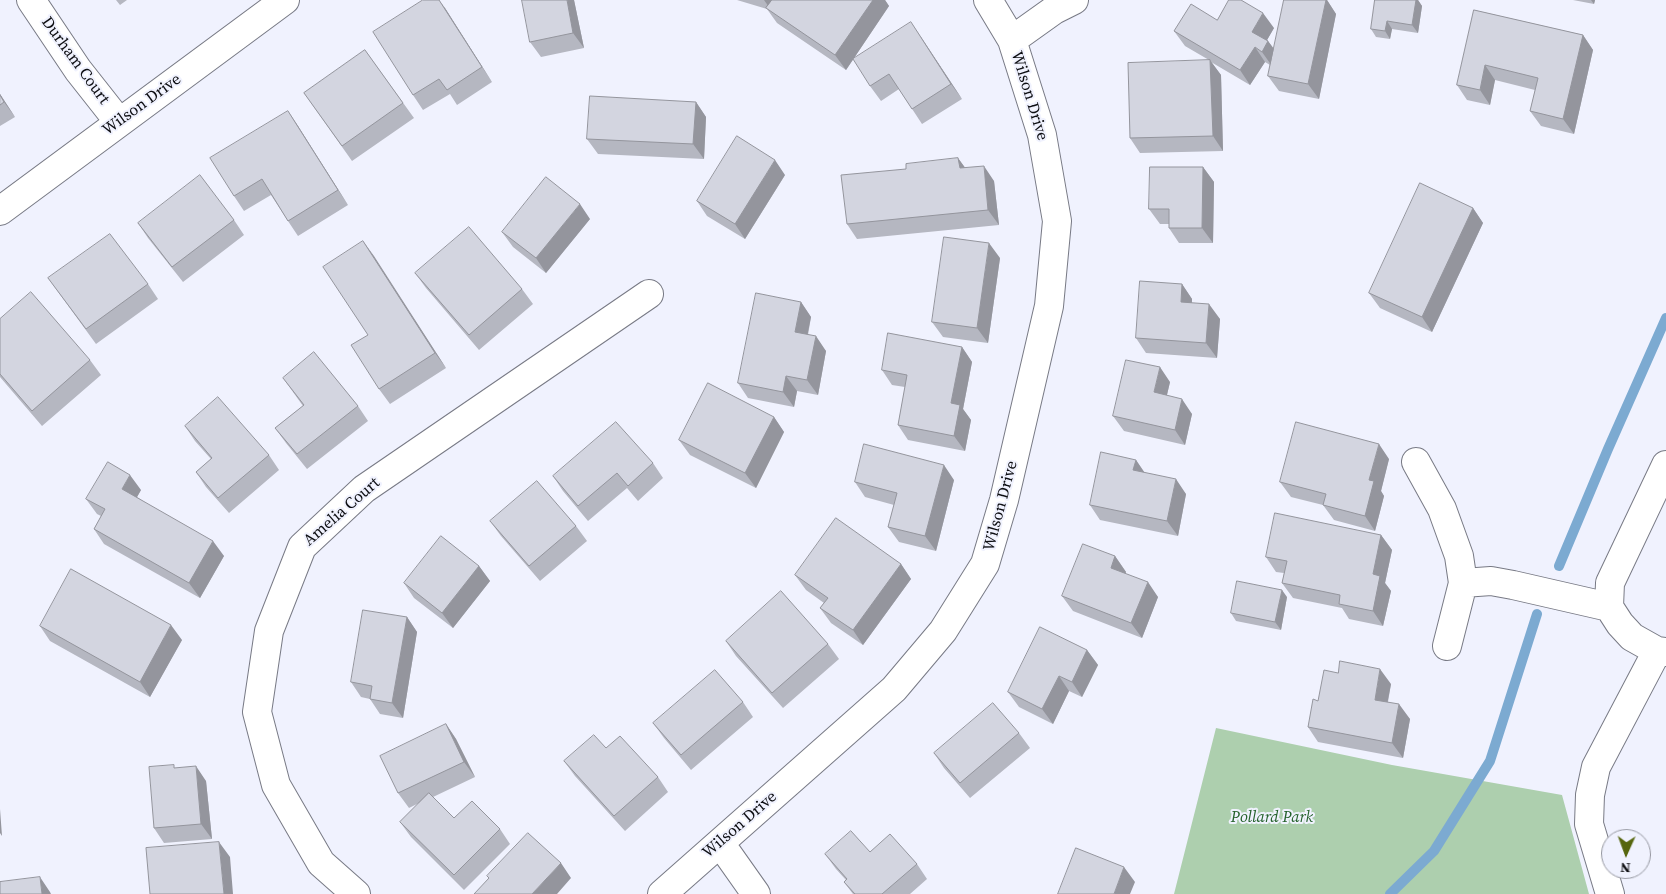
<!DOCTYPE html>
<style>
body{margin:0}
#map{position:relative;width:1666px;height:894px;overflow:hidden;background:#f0f2fe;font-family:"Source Serif 4",serif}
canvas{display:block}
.north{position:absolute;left:1601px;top:829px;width:50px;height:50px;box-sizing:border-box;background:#f0f2fe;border:1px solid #9597a0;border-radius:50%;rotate:182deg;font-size:14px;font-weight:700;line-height:20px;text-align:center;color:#0d0e12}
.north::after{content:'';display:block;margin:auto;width:18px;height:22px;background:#56660e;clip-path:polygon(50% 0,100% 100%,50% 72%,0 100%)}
</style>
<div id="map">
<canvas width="1666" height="894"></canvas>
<div class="north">N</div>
</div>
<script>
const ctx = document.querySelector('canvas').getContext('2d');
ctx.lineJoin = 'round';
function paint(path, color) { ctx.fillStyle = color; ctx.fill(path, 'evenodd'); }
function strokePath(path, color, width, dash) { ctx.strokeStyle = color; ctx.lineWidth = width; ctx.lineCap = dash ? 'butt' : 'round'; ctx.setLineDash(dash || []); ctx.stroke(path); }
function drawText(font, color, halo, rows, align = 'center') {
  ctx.font = font + ' "Source Serif 4",serif'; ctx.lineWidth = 4; ctx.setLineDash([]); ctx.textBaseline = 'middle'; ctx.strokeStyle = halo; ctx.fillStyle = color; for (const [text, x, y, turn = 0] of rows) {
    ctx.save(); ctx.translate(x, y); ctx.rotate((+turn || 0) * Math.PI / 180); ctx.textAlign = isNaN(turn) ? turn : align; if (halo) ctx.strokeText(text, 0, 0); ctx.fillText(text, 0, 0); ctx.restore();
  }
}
paint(new Path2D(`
 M1216 728 1392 765 1562 795 1589 894H1174Z`), '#adcfae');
strokePath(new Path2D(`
 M1559 566 1608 449 1666 318
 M1390 894 1434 851 1490 761 1537 614`), '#7caad1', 10);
const street = new Path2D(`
 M31 0 78 70 119 122
 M1012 40 1054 10 1074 0
 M0 211 285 0
 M1416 462 1442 509 1459 556 1463 583 1491 581 1513 585 1609 607
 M1666 465 1610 583 1609 607 1620 624 1632 637 1657 651 1666 652
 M1447 646 1463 583
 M720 843 756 894
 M356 894 321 863 276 785 257 712 269 631 302 547 364 489 649 294
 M662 894 894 689 943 631 985 564 1004 500 1049 306 1057 221 1042 135 1012 40 988 0
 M1610 894 1589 824 1590 795 1596 767 1657 651`);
strokePath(street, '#787a85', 30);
strokePath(street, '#fff', 28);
paint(new Path2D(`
 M116 0H127L120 5Z
 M574 0 584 48 541 57 530 42Z
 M737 0H885L889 6 846 70 777 23 767 9Z
 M1284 0H1327L1336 14 1319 99 1279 91 1268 76 1270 65 1265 62 1250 85 1211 62 1221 75 1223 151 1140 153 1130 138 1209 60 1185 46 1174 31 1217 20 1274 28 1267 40 1268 41 1274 49Z
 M1375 0H1418L1422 6 1418 33 1392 29 1390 39 1376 37 1371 29Z
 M1573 0H1595L1594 4Z
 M445 8 492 82 457 105 450 94 423 110 413 95Z
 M1474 10 1583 35 1593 50 1574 134 1541 126 1530 111 1535 90 1495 80 1490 105 1467 100 1457 85Z
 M921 37 962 99 922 124 899 89 881 101 870 86Z
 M365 50 414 118 352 161 304 93Z
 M0 94 15 117 0 126Z
 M696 102 706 117 704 159 598 154 587 139Z
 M288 111 298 126 348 205 298 236 288 221 271 195 244 211 234 196Z
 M958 158 965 168 994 181 999 225 857 239 847 224 906 169Z
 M1203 167 1214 182 1213 243H1179L1169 228V224H1160L1149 209Z
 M785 175 745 239 707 216 697 201Z
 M1473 208 1483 223 1432 332 1380 308 1369 293Z
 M590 219 546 273 513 247 502 232Z
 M234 220 244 235 183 282 148 238 138 223Z
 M363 241 446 368 390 404 379 389 368 335Z
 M1000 258 988 343 943 337 932 322Z
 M415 273 522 289 533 304 479 350 426 288Z
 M48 278 148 284 158 299 96 344Z
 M1182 284 1192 299V303L1220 319 1217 358 1146 353 1136 338Z
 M801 302 811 317 808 335 826 351 818 395 797 391 794 407 748 398 738 383Z
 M0 319 90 360 101 375 42 426 0 377Z
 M962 347 972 362 963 409 971 420 965 451 908 440 898 425 905 387 892 385 882 370Z
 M283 378 358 406 368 421 307 469 286 443 275 428 303 406Z
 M1170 382 1167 395 1192 414 1185 445 1124 431 1113 416Z
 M774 417 784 432 756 488 690 455 679 440Z
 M185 426 269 455 279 470 229 513 206 487 196 472 211 459 195 441Z
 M1389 459 1381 491 1384 496 1375 531 1334 520 1323 505 1291 497 1280 482Z
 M1136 460 1145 473 1186 494 1178 536 1100 520 1090 505Z
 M653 463 663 478 638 501 627 488 588 521 563 491 553 476Z
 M954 480 936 551 899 542 888 527 894 505 865 497 855 482Z
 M141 490 137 497 224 556 200 598 104 544 94 529 101 516 97 514 86 499Z
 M490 521 576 526 587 541 540 581 501 536Z
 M1381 535 1392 550 1385 583 1391 591 1383 626 1349 619 1342 608 1293 598 1282 583 1284 573 1276 572 1266 557Z
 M1115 556 1126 572 1125 573 1158 597 1142 638 1073 611 1062 596Z
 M901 564 911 579 863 645 831 623 820 608 824 603 806 590 795 575Z
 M479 566 490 581 453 628 414 598 404 583Z
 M1287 597 1281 630 1236 621 1231 613Z
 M407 617 417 632 403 718 380 714 370 699 361 697 351 682Z
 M40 626 182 640 150 697 50 641Z
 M726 641 828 644 839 659 783 708 736 656Z
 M1087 650 1098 665 1082 697 1069 691 1053 724 1019 707 1008 692Z
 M1391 684 1388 702 1410 719 1403 758 1318 742 1308 727 1318 701Z
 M743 702 753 717 691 770 664 738 653 723Z
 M446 724 456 739 475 777 433 797 454 818 500 829 510 844 464 890 411 837 400 822 419 803 409 808 398 793Z
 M1019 733 1030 748 970 798 944 768 934 753Z
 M606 748 658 777 668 792 625 831 575 776 564 761Z
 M176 768 206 781 212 839 164 843 154 828Z
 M870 852 917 864 927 879 910 894H853L844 882 846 880 836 869 825 854Z`), '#b5b7c1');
paint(new Path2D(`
 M439 0 445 8 492 82 482 67Z
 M567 0H574L584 48 573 33Z
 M764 0H774L771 10Z
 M873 0H885L889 6 846 70 835 55Z
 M1326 0H1327L1336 14 1319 99 1308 84Z
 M1416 0H1418L1422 6 1418 33 1412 25Z
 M1591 0H1595L1594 4Z
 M1263 13 1274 28 1263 47 1252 32Z
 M1387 21 1392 29 1390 39 1385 31Z
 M911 22 921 37 962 99 951 84Z
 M1583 35 1593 50 1574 134 1563 119Z
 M1268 41 1279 56 1272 66 1262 52Z
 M1255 47 1265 62 1250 85 1240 70Z
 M1210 60 1221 75 1223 151 1213 136Z
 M1485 65 1495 80 1490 105 1480 90Z
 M0 94 15 117 4 102 0 95Z
 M696 102 706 117 704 159 693 144Z
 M288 111 298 126 348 205 338 190Z
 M958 158 969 173 960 168Z
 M775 160 785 175 745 239 735 224Z
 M984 166 994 181 999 225 988 210Z
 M1203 167 1214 182 1213 243 1202 228Z
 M580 204 590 219 546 273 536 258Z
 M1473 208 1483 223 1432 332 1422 317Z
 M363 241 374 256 446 368 435 353Z
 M989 243 1000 258 988 343 977 328Z
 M1182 284 1192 299 1191 317 1181 302Z
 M801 302 811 317 805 347 795 332Z
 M1209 304 1220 319 1217 358 1206 343Z
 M816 336 826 351 818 395 807 380Z
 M962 347 972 362 963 409 971 420 965 451 954 436 951 403Z
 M1160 367 1170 382 1164 407 1154 392Z
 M786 376 797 391 794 407 783 392Z
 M1182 399 1192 414 1185 445 1175 430Z
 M774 417 784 432 756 488 745 473Z
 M1379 444 1389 459 1381 491 1384 496 1375 531 1365 516 1369 480Z
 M1136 460 1146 475 1133 470Z
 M944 465 954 480 936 551 925 536Z
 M130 475 141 490 133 504 122 489Z
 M1176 479 1186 494 1178 536 1167 521Z
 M1381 535 1392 550 1385 583 1391 591 1383 626 1373 611V574Z
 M213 541 224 556 200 598 189 583Z
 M1115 556 1126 572 1122 583 1111 568Z
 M901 564 911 579 863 645 853 630Z
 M479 566 490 581 453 628 442 613Z
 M1148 582 1158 597 1142 638 1131 623Z
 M1282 590 1287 597 1281 630 1275 622Z
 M407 617 417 632 403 718 392 703Z
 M171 625 182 640 150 697 140 682Z
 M1087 650 1098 665 1082 697 1072 682Z
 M1380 669 1391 684 1385 715 1375 700Z
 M1059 676 1069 691 1053 724 1042 709Z
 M1399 704 1410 719 1403 758 1392 743Z
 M446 724 456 739 475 777 464 762Z
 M196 766 206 781 212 839 201 824Z
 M0 809 2 836 0 833Z
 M219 842 230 857 233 894H224Z
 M561 863 571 878 557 894H532Z
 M1124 867 1135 882 1130 894H1114Z
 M40 877 50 892 51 894H42Z`), '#94959d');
const building = new Path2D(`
 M423 0H439L482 67 447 90 439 79 413 95 373 32Z
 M522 0H567L573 33 530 42Z
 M772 0H873L835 55 766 8Z
 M1229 0H1241L1263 13 1252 32 1268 41 1262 52 1255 47 1240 70 1174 31 1191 4 1217 20Z
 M1284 0H1326L1308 84 1268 76Z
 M1375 0H1416L1412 25 1387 21 1385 31 1371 29Z
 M1474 10 1583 35 1563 119 1530 111 1538 78 1485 65 1480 90 1457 85Z
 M911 22 951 84 912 109 889 74 870 86 853 59Z
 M365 50 403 103 342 146 304 93Z
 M1210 60 1213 136 1130 138 1128 63Z
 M0 95 4 102 0 105Z
 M590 96 696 102 693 144 587 139Z
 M288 111 338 190 288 221 262 179 234 196 210 158Z
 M737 136 775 160 735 224 697 201Z
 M958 158 960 168 984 166 988 210 847 224 841 175 906 169V164Z
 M1150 167H1203L1202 228H1169V209H1149Z
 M200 175 234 220 172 267 138 223Z
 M546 177 580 204 536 258 502 232Z
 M1420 183 1473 208 1422 317 1369 293Z
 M469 227 522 289 469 335 415 273Z
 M110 234 148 284 86 329 48 278Z
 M944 237 989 243 977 328 932 322Z
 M363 241 435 353 379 389 351 345 368 335 323 267Z
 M1140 281 1182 284 1181 302 1209 304 1206 343 1136 338Z
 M31 292 90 360 32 411 0 374V319Z
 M756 293 801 302 795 332 816 336 807 380 786 376 783 392 738 383Z
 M888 333 962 347 951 403 960 405 954 436 898 425 907 375 882 370Z
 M314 352 358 406 297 454 275 428 304 405 283 378Z
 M1126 360 1160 367 1154 392 1182 399 1175 430 1113 416Z
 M708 383 774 417 745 473 679 440Z
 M218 397 269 455 218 498 196 472 212 458 185 426Z
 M616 422 653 463 628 486 617 473 578 506 553 476Z
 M1296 422 1379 444 1369 480 1374 481 1365 516 1323 505 1326 494 1280 482Z
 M864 444 944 465 925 536 888 527 897 493 855 482Z
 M1101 452 1136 460 1133 470 1176 479 1167 521 1090 505Z
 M108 462 130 475 122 489 213 541 189 583 94 529 105 509 86 499Z
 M537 481 576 526 529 566 490 521Z
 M1275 513 1381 535 1373 574 1380 576 1373 611 1339 604 1340 595 1282 583 1287 561 1266 557Z
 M836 518 901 564 853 630 820 608 828 598 795 575Z
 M441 536 479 566 442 613 404 583Z
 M1083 544 1115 556 1111 568 1148 582 1131 623 1062 596Z
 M71 569 171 625 140 682 40 626Z
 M1237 581 1282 590 1275 622 1231 613Z
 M781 591 828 644 772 693 726 641Z
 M363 610 407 617 392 703 370 699 372 686 351 682Z
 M1040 627 1087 650 1072 682 1059 676 1042 709 1008 692Z
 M1340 661 1380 669 1375 700 1399 704 1392 743 1308 727 1313 699 1318 701 1324 670 1338 673Z
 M715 670 743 702 681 755 653 723Z
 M993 703 1019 733 960 783 934 753Z
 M446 724 464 762 398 793 380 756Z
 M594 735 606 748 620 736 658 777 614 816 564 761Z
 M174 765V768L196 766 201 824 154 828 149 767Z
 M429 793 454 818 472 801 500 829 454 875 400 822Z
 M851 831 870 852 890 834 917 864 882 894H855L844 882 847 879 825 854Z
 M528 833 561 863 532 894H474L489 878 487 876Z
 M219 842 224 894H150L146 848Z
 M1076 848 1124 867 1114 894H1058Z
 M40 877 42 894H0V882Z`);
paint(building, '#d3d5e0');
strokePath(building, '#94959d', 1);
drawText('16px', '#0d0e12', '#f0f2fe', [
 ["Durham Court",75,61,54],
 ["Wilson Drive",1029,96,73],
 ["Wilson Drive",142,105,-36],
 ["Wilson Drive",1001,506,-75],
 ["Amelia Court",342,512,-41],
 ["Wilson Drive",740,825,-41]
]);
drawText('italic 16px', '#24622c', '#f0f2fe', [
 ["Pollard Park",1272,818]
]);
</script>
